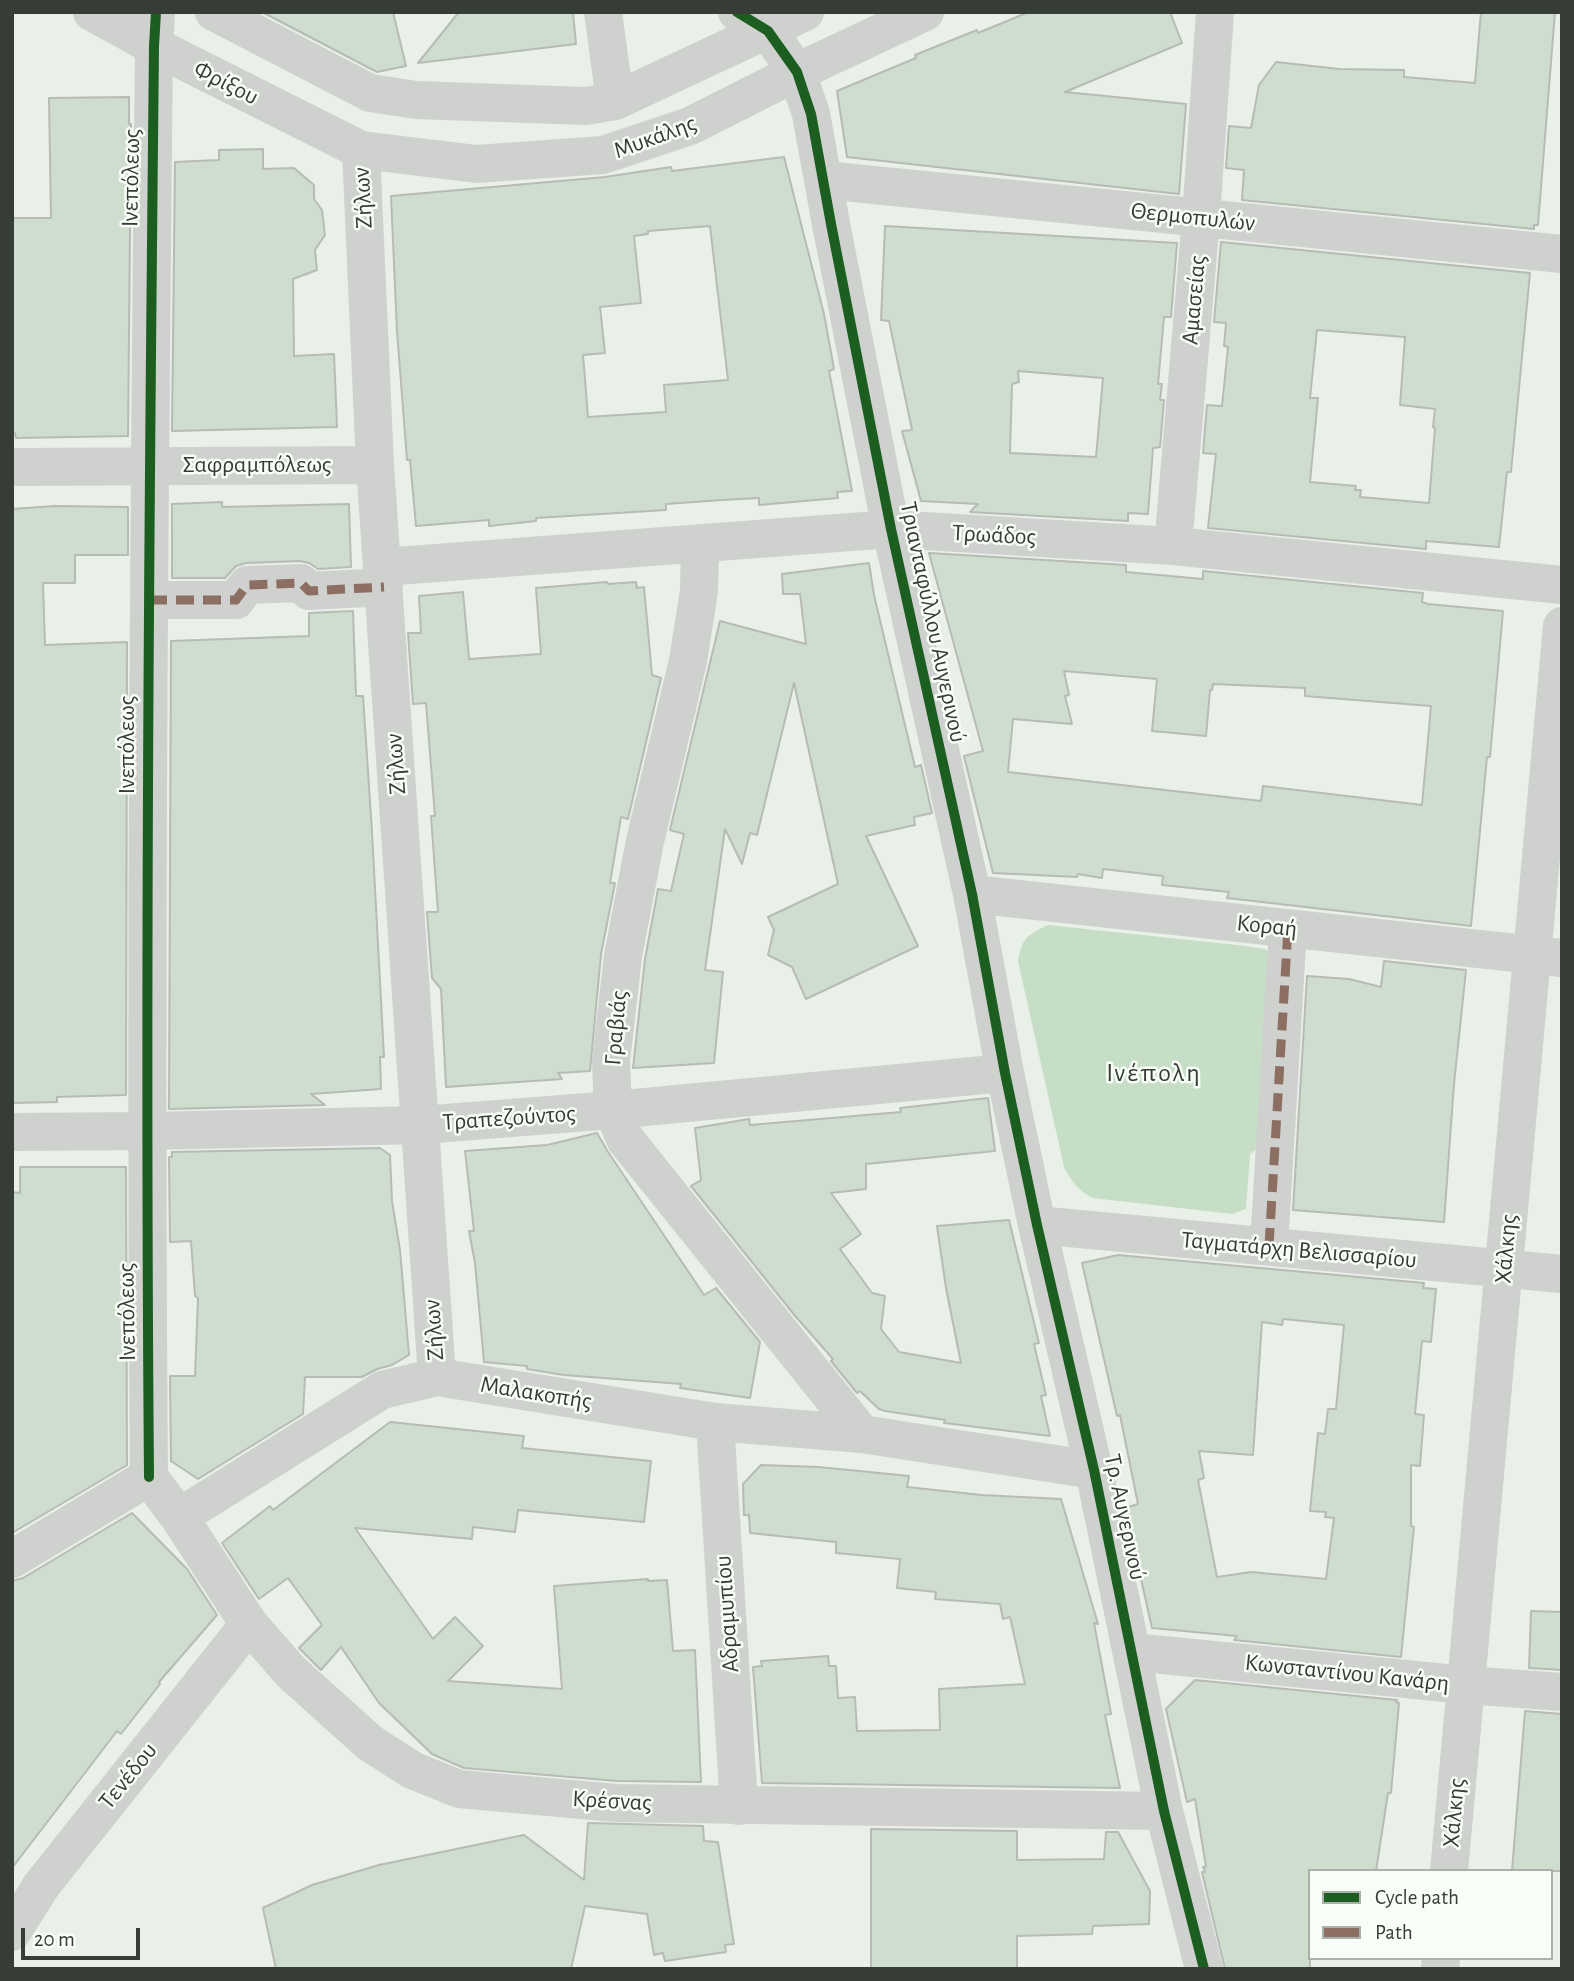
<!DOCTYPE html>
<meta charset="utf-8">
<style>
body{margin:0}
#map{position:relative;width:1574px;height:1981px;overflow:hidden;background:#e8f0e7;font-family:"Alegreya Sans",sans-serif}
canvas{display:block}
.frame{position:absolute;inset:0;border:14px solid #363c36;pointer-events:none}
.legend{position:absolute;left:1308px;top:1869px;width:245px;height:91px;box-sizing:border-box;background:#f8fef7;border:2px solid #aab0aa;margin:0;padding:9px 12px;list-style:none;font-size:21px;color:#363c36}
.legend li{display:flex;align-items:center;gap:14px;height:35px}
.legend b{width:35px;border:2px solid #aab0aa}
.scale{position:absolute;left:21px;top:1928px;width:119px;height:32px;box-sizing:border-box;border:4px solid #363c36;border-top:0;padding-left:9px;font-size:21px;line-height:24px;white-space:nowrap;color:#363c36;-webkit-text-stroke:5px #f8fef7;paint-order:stroke}
</style>
<div id="map">
<canvas width="1574" height="1981"></canvas>
<div class="frame"></div>
<ul class="legend">
<li><b style="height:9px;background:#1b5e20"></b>Cycle path</li>
<li><b style="height:9px;background:#8d6e63"></b>Path</li>
</ul>
<div class="scale">20 m</div>
</div>
<script>
const ctx = document.querySelector('canvas').getContext('2d');
ctx.lineJoin = 'round';
function paint(path, color) { ctx.fillStyle = color; ctx.fill(path, 'evenodd'); }
function strokePath(path, color, width, dash) { ctx.strokeStyle = color; ctx.lineWidth = width; ctx.lineCap = dash ? 'butt' : 'round'; ctx.setLineDash(dash || []); ctx.stroke(path); }
function drawText(font, color, halo, rows, align = 'center') {
  ctx.font = font + ' "Alegreya Sans",sans-serif'; ctx.lineWidth = 5; ctx.setLineDash([]); ctx.textBaseline = 'middle'; ctx.strokeStyle = halo; ctx.fillStyle = color; for (const [text, x, y, turn = 0] of rows) {
    ctx.save(); ctx.translate(x, y); ctx.rotate((+turn || 0) * Math.PI / 180); ctx.textAlign = isNaN(turn) ? turn : align; if (halo) ctx.strokeText(text, 0, 0); ctx.fillText(text, 0, 0); ctx.restore();
  }
}
paint(new Path2D(`
 M1048 925 1246 946 1265 949 1278 960 1264 1144 1250 1154 1246 1209 1232 1214 1093 1198C1078 1191 1072 1182 1064 1167L1018 961C1022 938 1027 935 1048 925Z`), '#c7dec6');
const building = new Path2D(`
 M262 12H393L406 66 377 72Z
 M459 12H573L576 44 418 63Z
 M1029 12H1170L1182 43 1065 92 1186 104 1179 194 847 157 837 91 916 58 915 55 977 30 978 33Z
 M1481 12H1555L1538 225H1534V229L1242 200 1244 170 1226 168 1229 126 1251 128 1259 85 1276 62 1339 69 1404 70V77L1475 83Z
 M129 97V124H131L128 436 16 438 15 433H12V218H51L49 98Z
 M263 149V169L294 168 314 185V199L322 210 325 235 315 250 317 270 293 279 294 356 334 354 337 427 172 431 175 162 219 160V150Z
 M784 157 824 314 834 369 829 371 852 491 837 492 838 498 759 505V498L722 500 666 504V510L536 518V521L489 526V520L416 526 410 460H407L397 331 391 196 605 177 671 167 672 171ZM710 226 728 380 664 385 666 412 588 417 583 355 605 353 600 307 641 303 634 236 648 234V231Z
 M885 226 1177 243 1171 317H1164L1158 384H1162L1160 400H1164L1160 447 1153 448 1148 514 1128 513V521L970 512 978 504 921 501 902 431 912 430 889 321 881 320ZM1018 371 1103 378 1096 457 1010 453 1012 384 1019 382Z
 M1221 242 1530 273 1511 472H1507L1499 547 1426 541V549L1208 528 1216 454 1203 453 1207 405 1222 406 1228 347 1224 346 1226 323 1214 322ZM1317 330 1405 337 1400 405 1435 409 1433 427 1435 428 1429 503 1360 497 1361 490H1355L1356 486 1310 482 1318 398H1310Z
 M222 502V507L349 504 351 567 318 569 309 563 300 561 246 563 236 566 225 578H172V504Z
 M55 506 128 507V555H75V583H43L45 645 127 642 126 1095 57 1097V1102L12 1103V509Z
 M929 553 1126 565V572L1203 579V571L1423 593 1422 602 1428 604 1503 611 1490 757H1487L1471 926 1227 898 1229 892 1162 885 1163 876 1103 869 1102 878 1078 874 1077 877 993 873 964 756 983 751ZM1064 671 1157 679 1152 731 1206 736 1210 690H1212L1213 684 1305 688V696L1431 706 1422 805 1263 786 1261 801 1008 772 1013 719 1072 724 1065 696 1069 695Z
 M869 563 874 595 915 767 921 765 932 813 914 817 915 825 866 836 918 946 806 999 792 967 768 955 774 930 768 917 838 884 794 683 757 835 750 833 742 864 725 829 705 970 723 972 714 1063 633 1068 645 959 658 889 671 891 684 834 670 830 720 621 806 644 800 594H783L782 574Z
 M607 582 608 584 636 582 637 588 644 587 652 675 661 678 628 819 621 817 610 883H615L601 954 590 1071 558 1073 562 1079 446 1087 441 989 432 978 427 912H438L431 816H435L426 703 413 704 408 633H421L419 596 463 592 469 659 541 654 536 588Z
 M353 611 356 696H363L372 832 384 1057H380L381 1089 311 1094 325 1105 169 1109 171 641 309 636V613Z
 M1384 961 1466 970 1454 1084 1444 1222 1293 1210 1307 976 1349 979 1381 987Z
 M988 1098 995 1151 866 1164V1189L831 1193 861 1234 840 1249 872 1293 885 1296 881 1329 899 1352 961 1363 946 1288 937 1226 1009 1220 1039 1343 1034 1344 1046 1395 1041 1396 1050 1436 944 1423 945 1420 885 1411 879 1409 860 1391 857 1393 831 1361 833 1359 796 1317 691 1186 701 1180 695 1128 749 1119 750 1125 901 1112 900 1108Z
 M597 1133 608 1152 704 1295 716 1288 760 1342 750 1398 680 1388 681 1384 564 1375 527 1369V1366L484 1362 475 1263 469 1231H474L465 1151 547 1145Z
 M380 1148 390 1155 392 1201 400 1250 409 1355 392 1365 377 1369 362 1377H305L303 1414 198 1479 171 1461 170 1376H195L198 1298 195 1296 191 1241 170 1242 169 1157H172V1152Z
 M20 1167H126L127 1465 12 1533V1192L20 1193Z
 M1118 1255 1424 1283 1423 1288 1436 1289 1431 1342 1422 1341 1415 1414 1424 1415 1420 1466 1411 1465V1526L1414 1527 1401 1657 1234 1640 1237 1636 1152 1628 1125 1508 1138 1504 1120 1415 1117 1416 1082 1263ZM1283 1319 1344 1325 1336 1409H1328L1325 1434 1318 1433 1310 1511 1326 1512 1325 1517 1334 1518 1326 1579 1251 1572 1217 1577 1198 1480 1204 1478 1199 1451 1253 1455 1262 1322 1282 1325Z
 M390 1422 524 1436 522 1448 651 1461 644 1522 518 1510 515 1532 473 1527 472 1539 355 1528 433 1639 455 1617 483 1646 448 1681 562 1689 554 1586 648 1579V1581L667 1580 673 1651 695 1650 701 1782 617 1781 464 1768 432 1754 379 1703 341 1647 321 1670 299 1648 322 1625 288 1578 259 1599 222 1543 270 1506 273 1510Z
 M761 1465 819 1467 909 1476 907 1487 982 1495 1061 1499 1098 1624 1094 1623 1111 1714 1105 1715 1120 1788 762 1783 753 1667 762 1666 761 1661 828 1656 829 1666H836L838 1698 855 1697 857 1731 940 1730 939 1689 1025 1684 1010 1617 1003 1619 1000 1604 935 1599 936 1592 897 1588 900 1559 836 1553V1542L750 1533 749 1515H744L743 1484Z
 M132 1513 187 1569 217 1615 159 1682 160 1684 121 1734 117 1731 12 1868V1581L23 1578Z
 M1531 1611 1562 1612V1670L1529 1668Z
 M1195 1680 1397 1700 1396 1702 1399 1703 1391 1793H1388L1376 1871H1310V1969H1225L1202 1872H1205L1203 1867H1206L1195 1799 1187 1802 1166 1709Z
 M1525 1711 1562 1714V1871H1512Z
 M588 1823 703 1826 704 1841 718 1842 734 1944 725 1945 726 1952 665 1961 663 1953 654 1955 647 1914 585 1906 571 1969H276L263 1908 312 1885 379 1865 524 1835 584 1880Z
 M871 1829 1017 1831V1860L1104 1859 1106 1832H1118L1150 1891 1149 1924 1093 1926 1092 1934 1017 1936V1968L871 1969Z`);
paint(building, '#cfddcf');
strokePath(building, '#b6bcb5', 2);
strokePath(new Path2D(`
 M92 12 154 46 361 150 477 164 603 155 690 126 797 72 925 12
 M214 12 370 93 416 100 586 106 615 101 805 12
 M603 12 615 101
 M737 12 768 31 797 72 811 114 831 224 891 529 972 894 1005 1073 1037 1225 1094 1470 1164 1811 1204 1969
 M361 150 375 465 437 1377
 M824 180 1562 254
 M12 467 375 465
 M700 545 699 591 688 661 645 841 623 956 611 1061 613 1110 625 1139 862 1434
 M1173 546 1201 218 1215 12
 M383 567 891 529 1173 546 1562 585
 M149 600H236L247 585 301 583 309 591 384 587
 M972 894 1562 958
 M12 1132 147 1131 421 1125 613 1110 1005 1073
 M1037 1225 1562 1274
 M1269 1246 1288 928
 M715 1422 739 1806
 M149 1477C145 1000 149 523 154 46L156 12
 M179 1517 249 1624 291 1672 370 1743 412 1770 459 1789 616 1803 1164 1811
 M12 1559 149 1477 179 1517 382 1390 437 1377 715 1422 862 1434 1094 1470
 M1133 1652 1466 1685 1562 1692
 M1449 1871 1562 626
 M12 1932 41 1886 249 1624
 M1440 1969 1441 1958`), '#ced1ce', 38);
strokePath(new Path2D(`
 M149 600H236L247 585 301 583 309 591 384 587
 M1269 1246 1288 928`), '#8d6e63', 9, [18, 9]);
strokePath(new Path2D(`
 M737 12 768 31 797 72 811 114 831 224 891 529 972 894 1005 1073 1037 1225 1094 1470 1164 1811 1204 1969
 M149 1477C145 1000 149 523 154 46L156 12`), '#1b5e20', 10);
drawText('24px', '#363c36', '#f8fef7', [
 ["Φρίξου",226,83,27],
 ["Μυκάλης",655,137,-20],
 ["Ινεπόλεως",131,178,-89],
 ["Ζήλων",363,198,-93],
 ["Θερμοπυλών",1193,217,6],
 ["Αμασείας",1194,300,-85],
 ["Σαφραμπόλεως",257,465],
 ["Τρωάδος",994,535,3],
 ["Τριανταφύλλου Αυγερινού",933,622,78],
 ["Ινεπόλεως",127,745,-90],
 ["Ζήλων",396,764,-94],
 ["Κοραή",1267,926,6],
 ["Γραβιάς",616,1028,-85],
 ["Τραπεζούντος",509,1118,-4],
 ["Χάλκης",1506,1249,-85],
 ["Ταγματάρχη Βελισσαρίου",1299,1250,5],
 ["Ινεπόλεως",127,1312,-91],
 ["Ζήλων",434,1330,-94],
 ["Μαλακοπής",536,1393,9],
 ["Τρ. Αυγερινού",1125,1517,78],
 ["Αδραμυπίου",727,1614,-94],
 ["Κωνσταντίνου Κανάρη",1347,1673,6],
 ["Τενέδου",128,1776,-51],
 ["Κρέσνας",612,1801,3],
 ["Χάλκης",1454,1813,-85]
]);
ctx.letterSpacing = '2px';
drawText('26px', '#363c36', '#f8fef7', [
 ["Ινέπολη",1154,1073]
]);
ctx.letterSpacing = '0px';
</script>
